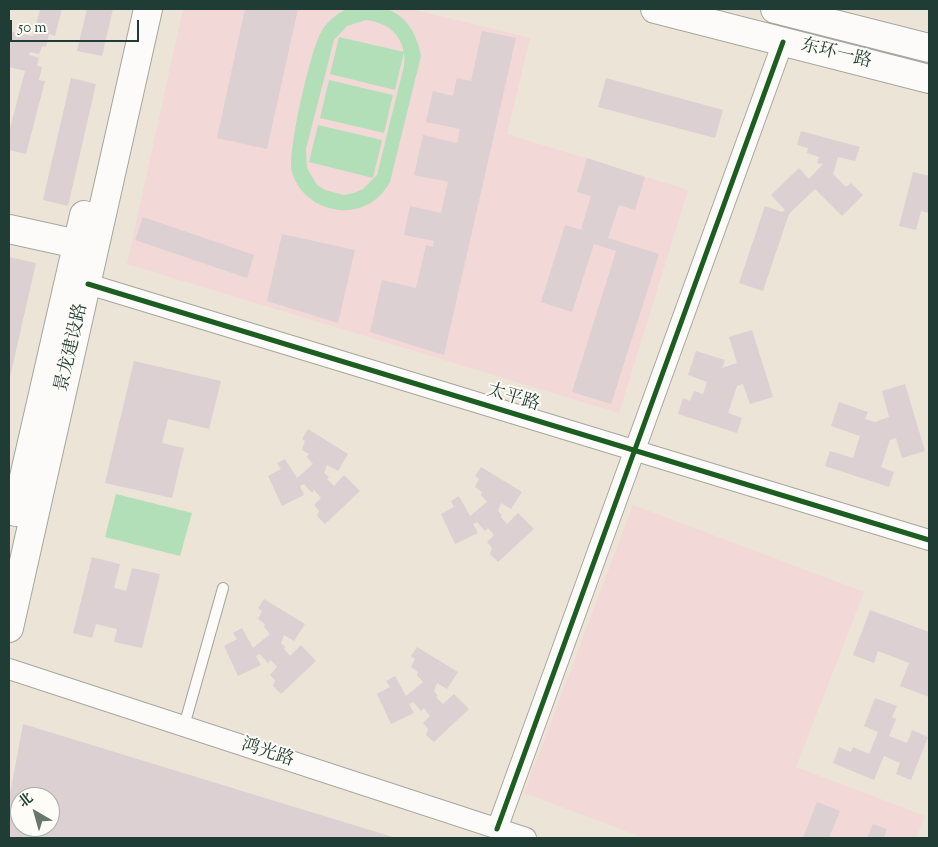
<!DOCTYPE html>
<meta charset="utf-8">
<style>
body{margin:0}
#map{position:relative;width:938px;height:847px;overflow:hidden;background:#ece4d7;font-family:"Sorts Mill Goudy","Noto Serif SC",serif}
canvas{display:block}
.frame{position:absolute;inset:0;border:10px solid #1f3d34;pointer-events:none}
.north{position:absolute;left:10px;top:787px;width:50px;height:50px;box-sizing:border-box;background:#fdfcf7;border:1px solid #a4b0a9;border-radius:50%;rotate:322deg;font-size:14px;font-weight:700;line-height:20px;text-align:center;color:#1f3d34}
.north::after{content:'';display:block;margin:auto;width:18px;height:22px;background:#67776d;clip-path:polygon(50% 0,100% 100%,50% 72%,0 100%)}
.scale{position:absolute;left:10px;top:20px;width:129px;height:22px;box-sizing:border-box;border:2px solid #1f3d34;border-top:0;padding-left:6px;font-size:15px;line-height:18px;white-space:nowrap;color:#1f3d34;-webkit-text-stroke:4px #fdfcf7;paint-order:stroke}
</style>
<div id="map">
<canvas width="938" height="847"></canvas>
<div class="frame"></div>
<div class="north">北</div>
<div class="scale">50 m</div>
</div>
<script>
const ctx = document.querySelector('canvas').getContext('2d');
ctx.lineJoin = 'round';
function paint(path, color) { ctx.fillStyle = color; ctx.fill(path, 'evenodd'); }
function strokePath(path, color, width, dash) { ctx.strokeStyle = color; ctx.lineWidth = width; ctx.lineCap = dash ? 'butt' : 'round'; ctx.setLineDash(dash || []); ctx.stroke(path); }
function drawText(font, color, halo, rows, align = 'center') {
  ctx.font = font + ' "Sorts Mill Goudy","Noto Serif SC",serif'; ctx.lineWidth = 4; ctx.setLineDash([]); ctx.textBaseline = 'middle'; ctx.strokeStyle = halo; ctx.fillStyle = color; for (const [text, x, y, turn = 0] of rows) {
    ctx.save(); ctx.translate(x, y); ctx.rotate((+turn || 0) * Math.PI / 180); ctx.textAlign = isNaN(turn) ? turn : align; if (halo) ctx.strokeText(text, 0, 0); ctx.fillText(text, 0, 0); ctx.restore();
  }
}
paint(new Path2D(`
 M183 9H411L530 38 507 134 688 190 619 413 127 264Z
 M633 505 864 592 796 767 925 816 916 838H644L524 793Z`), '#f2d8d7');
paint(new Path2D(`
 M347 9H387C408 17 417 35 421 56L390 182C385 190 380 197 372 202 343 221 301 205 292 172 287 152 310 54 320 34 326 22 336 14 347 9ZM366 20C392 23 407 40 404 66L377 175 363 189 354 193 344 195 325 190 317 185 307 168 306 149 334 40 347 26Z
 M339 37 404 52 395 90 330 74Z
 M329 80 393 95 384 133 320 118Z
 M318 125 382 140 373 178 309 162Z
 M116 494 192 513 180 556 105 537Z`), '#b3dfb8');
paint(new Path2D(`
 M40 9H62L55 36 49 34 46 47 42 46 39 54 30 52 29 55 39 58 37 66 42 67 39 80 45 81 26 154 9 150V132L25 71 9 67V31L33 36Z
 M87 9H113L102 56 77 51Z
 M245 9H298L267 149 217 138Z
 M482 31 516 38 444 355 370 332 382 280 416 288 426 245 433 247 434 241 404 235 410 206 441 213 448 182 414 175 423 135 457 143 460 129 426 122 433 91 453 96 457 78 471 81Z
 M71 78 96 84 68 206 43 200Z
 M606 78 723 110 715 138 598 107Z
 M801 131 860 147 855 161 838 157 833 174 846 187 851 183 863 195 842 216 815 189 789 214 763 291 739 283 765 206 782 212 785 210 771 195 799 168 809 179 823 164 817 163 819 157 807 153 808 148 797 145Z
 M587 158 645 177 635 210 619 205 608 238 659 254 611 404 572 392 616 251 594 244 572 312 541 302 565 225 581 230 591 196 577 192Z
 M913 172 929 176V213L921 211 916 230 899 226Z
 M143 217 254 255 247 278 135 240Z
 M282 234 355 250 338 323 267 301Z
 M9 257 36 263 10 377H9Z
 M752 330 773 397 750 404 743 384 737 386 728 413 742 418 737 433 678 414 683 398 690 401 694 391 703 394 707 382 688 375 696 351 725 360 722 368 737 363 729 337Z
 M134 361 221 381 209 429 168 419 162 443 184 448 172 498 105 483Z
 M905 384 925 451 902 458 896 438 890 440 881 467 894 472 889 487 825 466 830 451 853 458 860 436 831 426 839 402 868 412 865 419 875 422 889 417 882 391Z
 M308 429 348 454 338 471 327 465 324 473 329 477 327 479 334 486 344 475 360 491 325 524 317 516 319 511 314 505 321 498 314 490 312 493 304 484 300 486 304 495 282 506 268 476 281 469 277 463 285 459 297 478 313 464 307 457 309 454 302 450 305 441 302 439Z
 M481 467 522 492 511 509 501 503 498 511 502 515 501 517 507 524 518 513 534 529 498 562 490 554 492 548 487 542 494 535 488 528 485 531 477 522 473 524 478 533 455 544 441 514 454 507 451 501 459 496 470 516 487 502 481 495 482 492 475 487 479 479 475 476Z
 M92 557 120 564 114 588 126 591 132 568 160 574 142 648 114 642 117 629 96 624 92 638 73 633Z
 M264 599 305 624 294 641 284 635 281 643 285 647 284 649 290 656 301 645 316 661 281 694 273 686 275 680 270 675 277 667 271 660 268 663 260 654 256 656 261 665 238 676 224 646 237 639 233 633 242 628 253 648 270 634 264 627 265 624 258 619 262 611 258 608Z
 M870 610 929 632V697L900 686 909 663 878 651 874 663 853 655Z
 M417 647 458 672 447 689 437 683 434 691 438 696 436 697 443 704 454 694 469 709 434 742 426 735 428 729 423 723 430 716 424 708 421 711 413 702 409 704 414 713 391 724 377 694 390 687 386 681 395 676 406 696 423 682 417 675 418 672 411 667 415 659 411 656Z
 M875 698 897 706 892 717 896 719 889 736 907 743 912 730 928 737 911 780 896 774 900 763 884 756 874 780 833 763 839 747 851 752 853 747 869 754 878 732 864 726Z
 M23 724 396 838H9V800ZM20 797H50V827H20Z
 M817 802 840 811 829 838H803Z
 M873 824 887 829 884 838H867Z`), '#dcd0d2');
const lane = new Path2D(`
 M184 726 223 588`);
const street = new Path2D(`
 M88 284 929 540
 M9 669 526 838
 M497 829 783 42`);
const secondary = new Path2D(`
 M9 229 77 244
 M16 512 84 215
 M9 628 148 9`);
const primary = new Path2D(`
 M655 9 929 79
 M775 9 929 48`);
strokePath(lane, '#a7a69e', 12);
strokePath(street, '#a7a69e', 22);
strokePath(secondary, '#a7a69e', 30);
strokePath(primary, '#a7a69e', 30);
strokePath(lane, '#fcfbf9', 10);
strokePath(street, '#fcfbf9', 20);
strokePath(secondary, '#fcfbf9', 28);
strokePath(primary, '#fcfbf9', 28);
strokePath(new Path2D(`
 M88 284 929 540
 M497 829 783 42`), '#1b5e20', 5);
drawText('18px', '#1f3d34', '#fdfcf7', [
 ["东环一路",836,55,14],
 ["景龙建设路",73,348,-77],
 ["太平路",513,399,17],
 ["鸿光路",267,754,18]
]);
</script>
